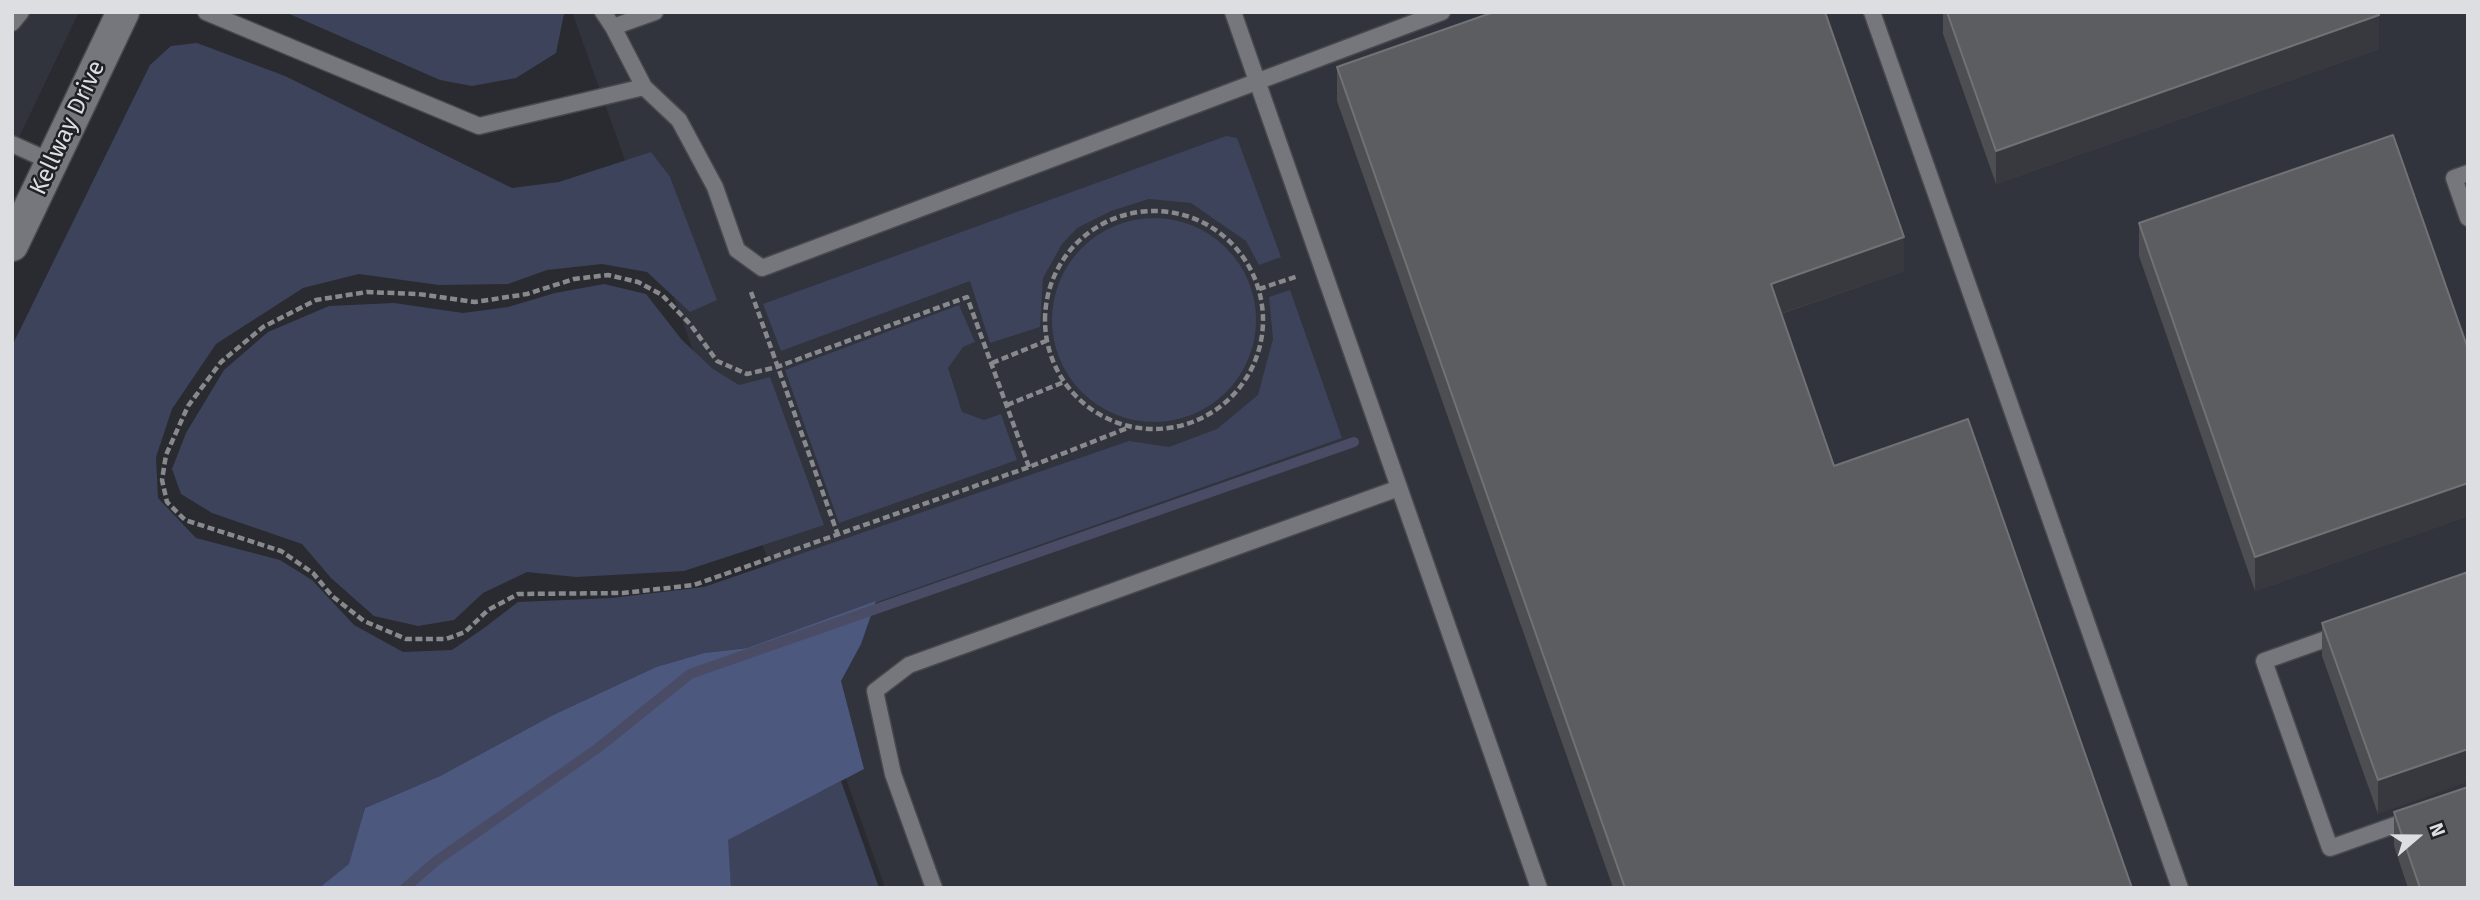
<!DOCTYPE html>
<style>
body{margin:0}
#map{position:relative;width:2480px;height:900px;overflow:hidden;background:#2a2b30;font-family:"Fira Sans",sans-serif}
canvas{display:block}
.frame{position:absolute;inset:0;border:14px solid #dddee1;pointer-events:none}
.north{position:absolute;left:2382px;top:802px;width:70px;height:70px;-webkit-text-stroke:5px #202126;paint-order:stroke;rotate:70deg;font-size:19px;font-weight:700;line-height:28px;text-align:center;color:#dddee1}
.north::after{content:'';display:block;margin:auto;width:24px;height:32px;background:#dddee1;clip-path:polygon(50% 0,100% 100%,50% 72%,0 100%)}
</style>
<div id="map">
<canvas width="2480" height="900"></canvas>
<div class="frame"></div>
<div class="north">N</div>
</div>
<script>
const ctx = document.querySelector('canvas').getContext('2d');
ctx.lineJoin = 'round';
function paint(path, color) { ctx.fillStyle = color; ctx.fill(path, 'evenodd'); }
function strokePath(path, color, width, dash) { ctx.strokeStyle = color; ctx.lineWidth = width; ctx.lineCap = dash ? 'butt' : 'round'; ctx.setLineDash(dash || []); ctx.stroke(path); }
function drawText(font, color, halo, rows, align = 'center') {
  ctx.font = font + ' "Fira Sans",sans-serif'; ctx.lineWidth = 5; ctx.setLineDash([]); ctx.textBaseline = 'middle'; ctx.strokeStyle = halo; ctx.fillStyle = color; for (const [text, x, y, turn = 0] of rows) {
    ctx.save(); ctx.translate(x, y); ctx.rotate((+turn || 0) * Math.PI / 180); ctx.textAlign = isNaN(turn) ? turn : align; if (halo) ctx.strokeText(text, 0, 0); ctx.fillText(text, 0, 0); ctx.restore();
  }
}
paint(new Path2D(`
 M12 12H79L12 152Z
 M572 12H2468V888H885Z`), '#31333d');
paint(new Path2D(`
 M285 12H564V14L556 53 516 78 472 86 440 80Z
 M197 43 285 76 512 188 559 182 651 152 670 177 717 300 690 312 647 272 602 264 547 270 508 284 439 285 359 274 303 288 216 344 172 409 156 457 158 498 196 538 280 560 312 580 354 625 403 652 452 650 484 628 518 602 612 598 704 587 1129 441 1169 447 1217 429 1258 395 1273 339 1269 297 1290 290 1342 438 747 648 704 653 656 667 553 715 440 776 365 808 350 864 319 888H12V346L150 65 171 46Z
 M1226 136 1237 138 1281 257 1259 265 1246 241 1191 203 1149 199 1111 211 1077 228 1062 244 1043 278 1040 327 990 343 970 281 781 351 763 304Z
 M1052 320a102 102 0 1 1 204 0a102 102 0 1 1-204 0Z
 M604 284 646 294 682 340 713 369 739 385 770 377 824 525 684 571 576 577 527 572 483 593 454 620 418 626 374 616 331 578 302 544 212 513 181 494 172 469 186 433 224 370 268 332 329 306 394 303 463 313 508 307 555 293Z
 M959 305 975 342 963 347 948 368 962 412 984 420 1001 414 1017 460 839 523 785 370Z
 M841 781 879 888H731L727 840Z`), '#3d435b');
paint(new Path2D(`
 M876 601 861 644 841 681 864 769 728 840 731 888H319L349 864 365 808 440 776 553 715 656 667 704 653 747 648Z`), '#4d587f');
strokePath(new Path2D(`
 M405 888 436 861 598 748 690 674 1354 442`), '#494c64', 10);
const lane = new Path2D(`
 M206 12 479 126 644 87 679 120 715 187 737 250 762 268 1442 12
 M603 12 613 27
 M1233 12 1539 888
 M1872 12 2180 888
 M12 23 21 12
 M644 87 613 27 655 12
 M12 144 52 162
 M2468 173 2454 178 2468 218
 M2340 634 2264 661 2330 848 2412 819
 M934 888 893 774 875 691 909 665 1399 488`);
const street = new Path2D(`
 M12 245 123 12`);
strokePath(lane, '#47494c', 19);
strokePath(street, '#47494c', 35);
strokePath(new Path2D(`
 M1045 320a109 109 0 1 1 218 0a109 109 0 1 1-218 0Z
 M1259 289 1298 276
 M751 292 838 535
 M992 363 1046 341
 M1007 405 1064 382
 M1029 467 967 297 777 367 747 374 717 361 690 324 662 295 638 282 608 275 574 279 527 294 475 302 418 294 367 292 316 300 263 327 221 362 188 406 166 455 162 480 167 502 185 520 281 551 313 573 332 596 364 621 406 639H446L465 632 488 610 518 594 623 593 694 585 1029 467 1130 427`), '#88898d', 4.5, [7, 3.5]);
strokePath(lane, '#75777c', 16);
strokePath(street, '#75777c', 32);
paint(new Path2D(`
 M1943 12H2378L2379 49 1996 184 1943 34Z
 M1337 67 1904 271 1781 314 1834 466 2132 888H1613L1337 101Z
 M2139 223 2468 349V516L2255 591 2139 256Z
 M2468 572 2378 814 2322 656V623Z
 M2394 812 2468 888H2408L2394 846Z`), '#4c4e52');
paint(new Path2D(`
 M2379 15V49L1996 184V151Z
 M1904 237V271L1771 317V284Z
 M2468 483V516L2255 591V557Z
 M2468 749V782L2378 814V780Z`), '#38393e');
const building = new Path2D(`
 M1494 12H1825L1904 237 1771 284 1834 466 1968 419 2132 888H1625L1337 67Z
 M1947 12H2378L2379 15 1996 151Z
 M2393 135 2468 349V483L2255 557 2139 223Z
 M2468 572V749L2378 780 2322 623Z
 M2468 787V888H2420L2394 812Z`);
paint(building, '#5c5d61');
strokePath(building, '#707275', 2);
drawText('24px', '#dddee1', '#202126', [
 ["Kellway Drive",68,128,-65]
]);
</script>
